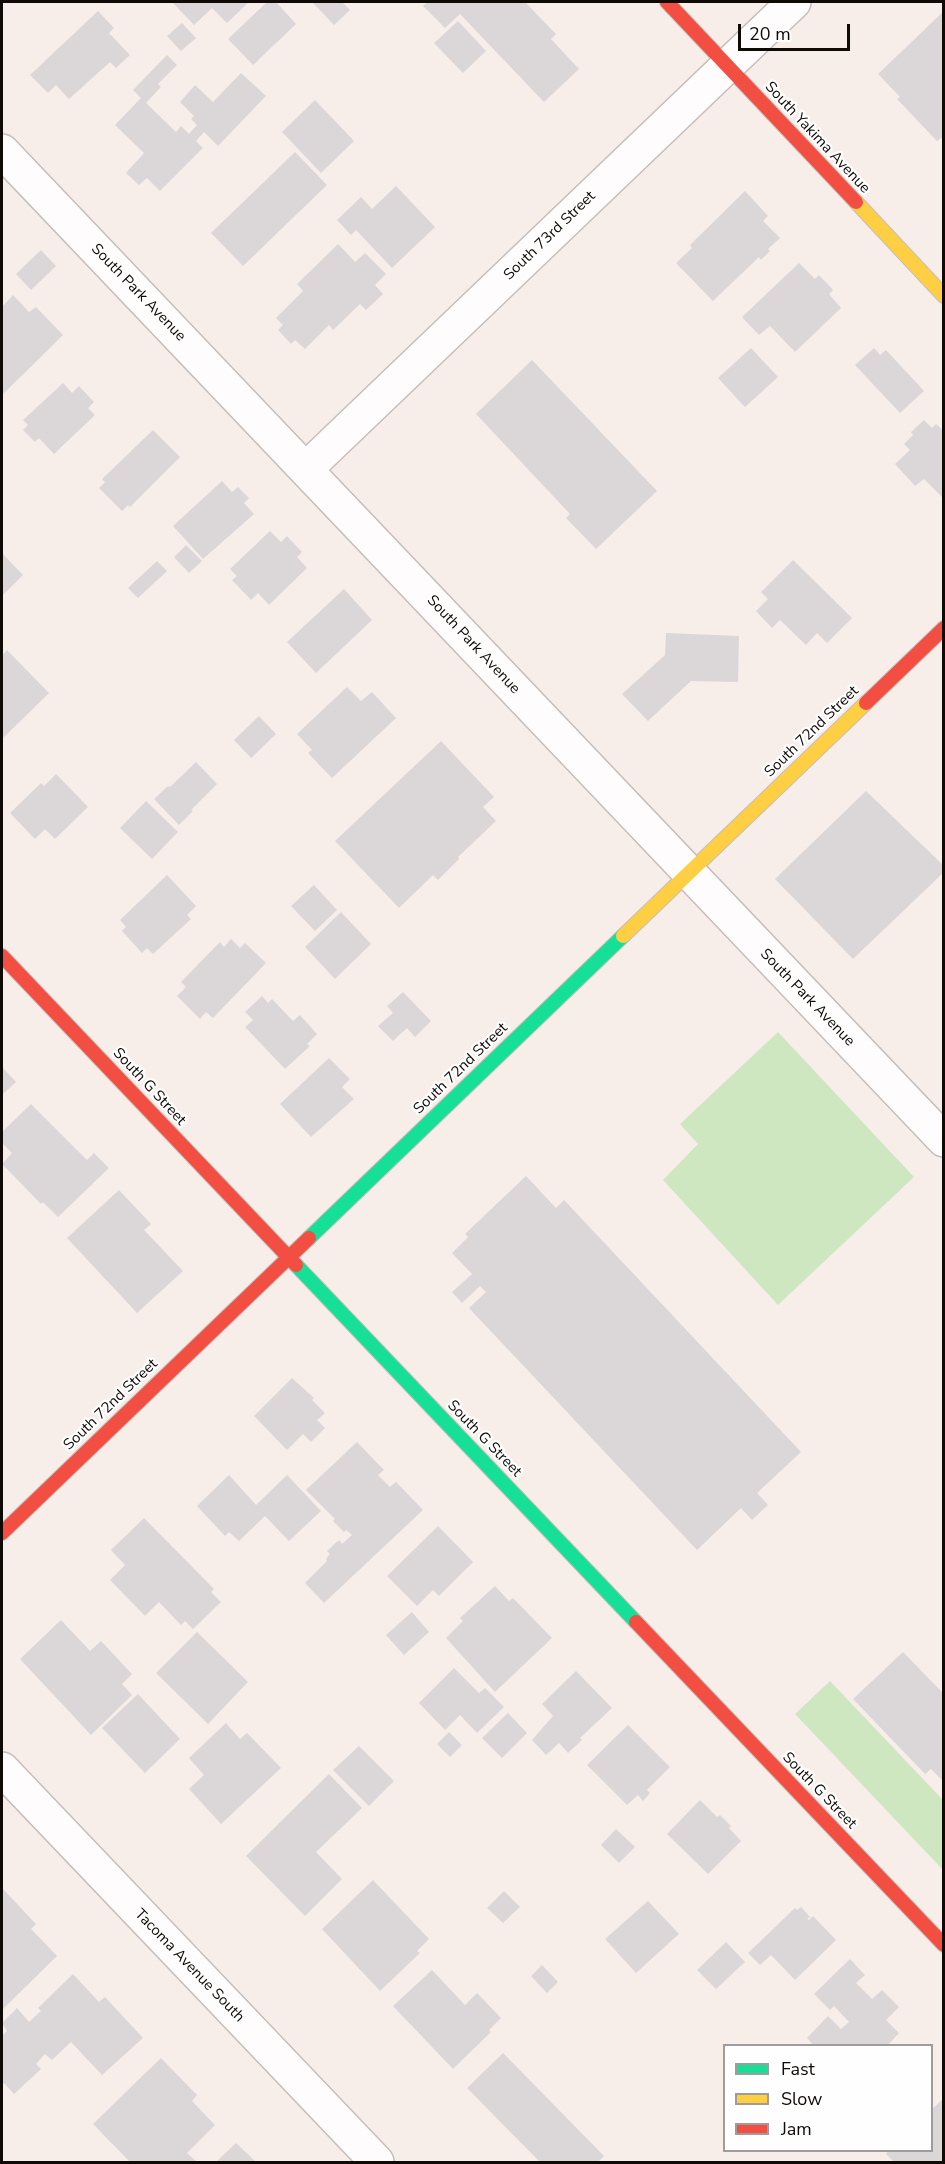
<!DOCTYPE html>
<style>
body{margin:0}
#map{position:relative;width:945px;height:2164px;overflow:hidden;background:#f7eeea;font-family:"Nunito Sans",sans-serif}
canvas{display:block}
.frame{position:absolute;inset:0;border:3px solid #100a06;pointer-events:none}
.legend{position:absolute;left:723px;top:2044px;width:210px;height:108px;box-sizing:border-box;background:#fefefe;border:2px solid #9f9c9b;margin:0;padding:8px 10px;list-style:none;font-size:18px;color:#100a06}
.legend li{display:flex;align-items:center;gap:12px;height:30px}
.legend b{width:30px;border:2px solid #9f9c9b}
.scale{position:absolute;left:738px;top:24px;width:112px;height:27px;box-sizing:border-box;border:3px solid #100a06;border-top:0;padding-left:8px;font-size:18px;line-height:21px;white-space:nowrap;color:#100a06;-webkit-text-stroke:4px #fefefe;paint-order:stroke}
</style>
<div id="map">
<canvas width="945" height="2164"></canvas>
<div class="frame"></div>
<ul class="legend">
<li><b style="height:8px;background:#16e098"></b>Fast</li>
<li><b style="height:8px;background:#ffcf43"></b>Slow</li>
<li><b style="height:8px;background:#f24e42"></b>Jam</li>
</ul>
<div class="scale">20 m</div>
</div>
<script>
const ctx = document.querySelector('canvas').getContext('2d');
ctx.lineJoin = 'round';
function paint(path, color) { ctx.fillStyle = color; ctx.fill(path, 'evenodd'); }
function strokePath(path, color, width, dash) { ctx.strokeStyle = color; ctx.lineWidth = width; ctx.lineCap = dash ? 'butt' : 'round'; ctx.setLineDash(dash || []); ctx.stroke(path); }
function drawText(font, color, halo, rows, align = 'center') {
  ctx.font = font + ' "Nunito Sans",sans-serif'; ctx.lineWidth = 4.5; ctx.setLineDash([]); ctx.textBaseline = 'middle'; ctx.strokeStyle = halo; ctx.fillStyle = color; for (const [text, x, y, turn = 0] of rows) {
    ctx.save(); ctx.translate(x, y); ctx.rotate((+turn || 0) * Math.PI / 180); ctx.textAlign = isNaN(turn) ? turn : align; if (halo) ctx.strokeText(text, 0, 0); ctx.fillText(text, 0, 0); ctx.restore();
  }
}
paint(new Path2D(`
 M778 1032 914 1177 778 1305 663 1180 698 1144 680 1124Z
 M830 1681 943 1800V1870L795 1714Z`), '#cfe7c1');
paint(new Path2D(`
 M172 2H249L227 23 212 8 194 25Z
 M267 2H276L296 24 253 65 228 39Z
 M312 2H342L350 10 334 25Z
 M428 2H525L556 34 551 39 579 69 544 102 460 14 445 28 423 6Z
 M98 11 114 28 109 33 130 55 116 68 110 62 69 99 56 85 48 93 30 75Z
 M944 11V141L941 138 937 141 897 99 900 97 878 74Z
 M458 21 486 51 463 73 434 43Z
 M182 23 196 38 181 51 167 36Z
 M167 55 177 65 158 84 161 87 146 103 176 132 181 126 189 134 197 125 191 119 194 116 180 102 195 85 213 102 241 73 266 96 218 146 204 132 196 141 203 148 160 191 147 178 139 185 126 173 144 153 115 125 141 98 133 90Z
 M315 100 354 141 321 173 282 132Z
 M295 152 327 185 243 266 211 233Z
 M396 186 435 227 392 268 356 230 351 235 337 220 361 197 372 209Z
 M745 191 768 216 763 221 780 238 768 249 770 251 761 260 759 257 713 301 676 263 692 248 690 245Z
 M338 244 355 262 365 253 386 274 375 285 383 294 366 310 360 304 333 330 329 325 305 349 295 340 291 344 278 330 283 325 276 318 303 291 297 284Z
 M41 250 56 266 31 290 16 274Z
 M799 263 815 279 819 275 833 290 829 294 841 308 795 352 770 326 759 335 742 317Z
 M13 295 29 312 36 307 63 335 2 395V307Z
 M751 348 778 377 745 407 718 378Z
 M874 348 880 355 886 350 924 391 900 413 855 365Z
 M532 360 657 491 596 549 566 518 570 514 476 414Z
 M63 383 72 393 79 386 94 402 88 408 95 415 54 454 39 438 35 442 23 430 28 425 23 420Z
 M924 420 932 428 936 424 944 431V499L924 479 915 486 895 464 910 450 904 444 913 435 911 432Z
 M153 430 180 457 130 507 128 505 122 511 99 488 105 482 102 479Z
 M222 481 232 492 238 487 249 498 244 503 254 514 203 559 173 526Z
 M270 531 281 542 287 536 302 552 297 557 307 568 269 605 258 593 251 600 232 580 237 576 230 569Z
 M186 545 202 561 189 573 174 557Z
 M2 553 23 575 2 596Z
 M793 560 852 618 827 643 817 633 806 645 780 620 772 628 756 611 768 599 761 592Z
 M157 561 167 571 138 598 128 588Z
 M344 589 372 620 316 673 287 642Z
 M666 633 739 636 738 682 691 681 648 721 622 694 665 655Z
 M7 650 49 693 2 739V656Z
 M347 687 361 701 372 692 396 718 332 778 308 753 312 750 297 734Z
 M259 716 276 734 251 758 234 740Z
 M441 741 494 797 483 807 496 821 458 857 459 859 438 880 433 875 399 908 335 841Z
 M196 762 217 784 191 810 193 811 179 825 154 799 168 786 170 787Z
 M56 774 88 807 55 839 45 829 35 839 10 813 41 783 44 786Z
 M866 791 944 866V872L853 959 775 879Z
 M146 801 178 832 152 859 120 828Z
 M167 875 196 906 187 915 191 919 153 954 147 948 142 953 122 931 126 927 120 920Z
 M314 885 337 910 315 931 291 906Z
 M341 912 371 944 335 979 305 947Z
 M231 939 240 948 245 943 266 963 213 1018 206 1012 200 1019 177 996 186 987 181 982 220 942 224 947Z
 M403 992 431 1021 415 1037 407 1028 393 1041 378 1026 393 1013 387 1006Z
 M262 996 268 1003 272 999 293 1021 300 1015 317 1034 307 1044 310 1046 285 1069 245 1027 253 1020 245 1012Z
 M329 1058 350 1079 342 1087 354 1099 311 1137 280 1104Z
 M2 1067 16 1082 2 1095Z
 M31 1104 87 1160 94 1153 109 1168 58 1217 43 1202 41 1204 2 1164 12 1153 2 1143V1132Z
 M526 1176 556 1208 564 1200 801 1452 757 1493 768 1505 752 1520 741 1508 697 1550 469 1308 486 1292 480 1286 462 1303 452 1292 472 1274 452 1253 468 1237 465 1234Z
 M119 1190 151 1224 144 1230 183 1271 137 1313 67 1238Z
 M292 1378 314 1398 312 1400 325 1413 317 1420 325 1428 311 1442 303 1434 287 1450 254 1416Z
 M357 1442 384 1470 378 1475 390 1487 396 1482 423 1510 324 1603 305 1583 327 1561 326 1559 330 1554 327 1551 339 1540 342 1544 352 1535 346 1530 344 1532 333 1521 335 1519 306 1490Z
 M229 1475 256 1505 287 1475 321 1511 289 1541 265 1516 239 1541 229 1532 225 1536 197 1506Z
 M144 1518 214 1589 211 1592 221 1602 193 1629 185 1621 181 1625 159 1602 145 1616 110 1580 125 1565 111 1550Z
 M438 1526 473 1562 439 1596 433 1590 417 1606 387 1576Z
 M495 1586 509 1601 513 1598 552 1638 495 1692 446 1638 463 1621 460 1618Z
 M412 1612 429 1632 404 1655 386 1635Z
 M61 1620 90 1651 101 1641 132 1674 122 1684 132 1695 91 1735 20 1659Z
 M197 1632 248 1682 208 1724 156 1673Z
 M903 1652 944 1694V1782L931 1769 925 1774 853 1699Z
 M454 1668 479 1693 485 1688 504 1707 477 1733 460 1715 445 1730 419 1703Z
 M576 1671 612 1708 580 1738 582 1740 568 1753 559 1743 546 1755 532 1740 553 1716 542 1704Z
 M138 1694 180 1739 145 1773 102 1728Z
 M508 1713 527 1733 502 1758 482 1738Z
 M226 1723 240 1739 247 1733 281 1768 221 1824 189 1789 204 1775 189 1758Z
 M628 1725 670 1767 647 1790 650 1793 643 1801 638 1795 627 1805 587 1765Z
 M449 1732 462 1745 450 1757 437 1744Z
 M359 1746 394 1781 369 1806 333 1770Z
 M329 1774 362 1808 316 1852 342 1879 305 1916 246 1856Z
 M700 1800 717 1817 720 1815 731 1826 729 1828 741 1841 708 1874 667 1834Z
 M616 1829 635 1847 619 1863 601 1845Z
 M373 1880 429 1939 417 1951 420 1953 380 1991 322 1929Z
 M2 1888 36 1924 31 1929 57 1956 2 2010Z
 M504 1891 520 1907 503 1923 487 1908Z
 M648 1901 679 1934 636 1973 605 1939Z
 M801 1907 810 1917 807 1919 809 1920 813 1916 836 1940 795 1980 771 1955 760 1965 748 1953 795 1908 797 1910Z
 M726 1942 745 1962 716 1989 697 1970Z
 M850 1959 865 1975 856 1983 872 1999 882 1990 899 2007 886 2020 899 2033 887 2046H814L807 2038 828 2016 841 2029 849 2022 834 2006 830 2010 814 1994Z
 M542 1965 558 1982 547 1993 531 1976Z
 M432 1970 465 2005 477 1993 501 2018 489 2030 491 2032 453 2069 393 2006Z
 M73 1974 99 2002 105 1997 143 2038 102 2075 71 2042 52 2060 45 2054 36 2064 41 2069 14 2094 4 2083 2 2085V2036L7 2031 2 2023 17 2008 29 2022 41 2011 38 2008Z
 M503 2053 604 2156 598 2162H540L467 2088Z
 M161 2058 197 2095 192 2101 215 2125 187 2153 196 2161 194 2162H130L93 2124Z
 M944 2098V2162H894L886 2154 889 2150H932V2109Z
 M236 2143 256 2162H216Z`), '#dbd6d8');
const street = new Path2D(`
 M2 151 944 1140
 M306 469 794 2
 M2 1769 377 2162`);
const fast = new Path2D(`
 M309 1238 623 936
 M296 1265 636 1622`);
const slow = new Path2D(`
 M856 202 944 296
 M623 936 866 703`);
const jam = new Path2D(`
 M667 2 856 202
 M866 703 944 628
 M2 956 296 1265
 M2 1533 309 1238
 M636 1622 944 1945`);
strokePath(street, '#c6beba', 36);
strokePath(fast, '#c6beba', 16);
strokePath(slow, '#c6beba', 16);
strokePath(jam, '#c6beba', 16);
strokePath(street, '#fefcfc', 33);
strokePath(fast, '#16e098', 14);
strokePath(slow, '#ffcf43', 14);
strokePath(jam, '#f24e42', 14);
drawText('15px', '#100a06', '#fefefe', [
 ["South Yakima Avenue",817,138,47],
 ["South 73rd Street",550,236,-44],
 ["South Park Avenue",138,293,46],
 ["South Park Avenue",473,645,47],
 ["South 72nd Street",812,732,-44],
 ["South Park Avenue",807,998,46],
 ["South 72nd Street",461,1069,-44],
 ["South G Street",149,1087,47],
 ["South 72nd Street",111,1405,-44],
 ["South G Street",484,1439,46],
 ["South G Street",819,1791,46],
 ["Tacoma Avenue South",189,1966,46]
]);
</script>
